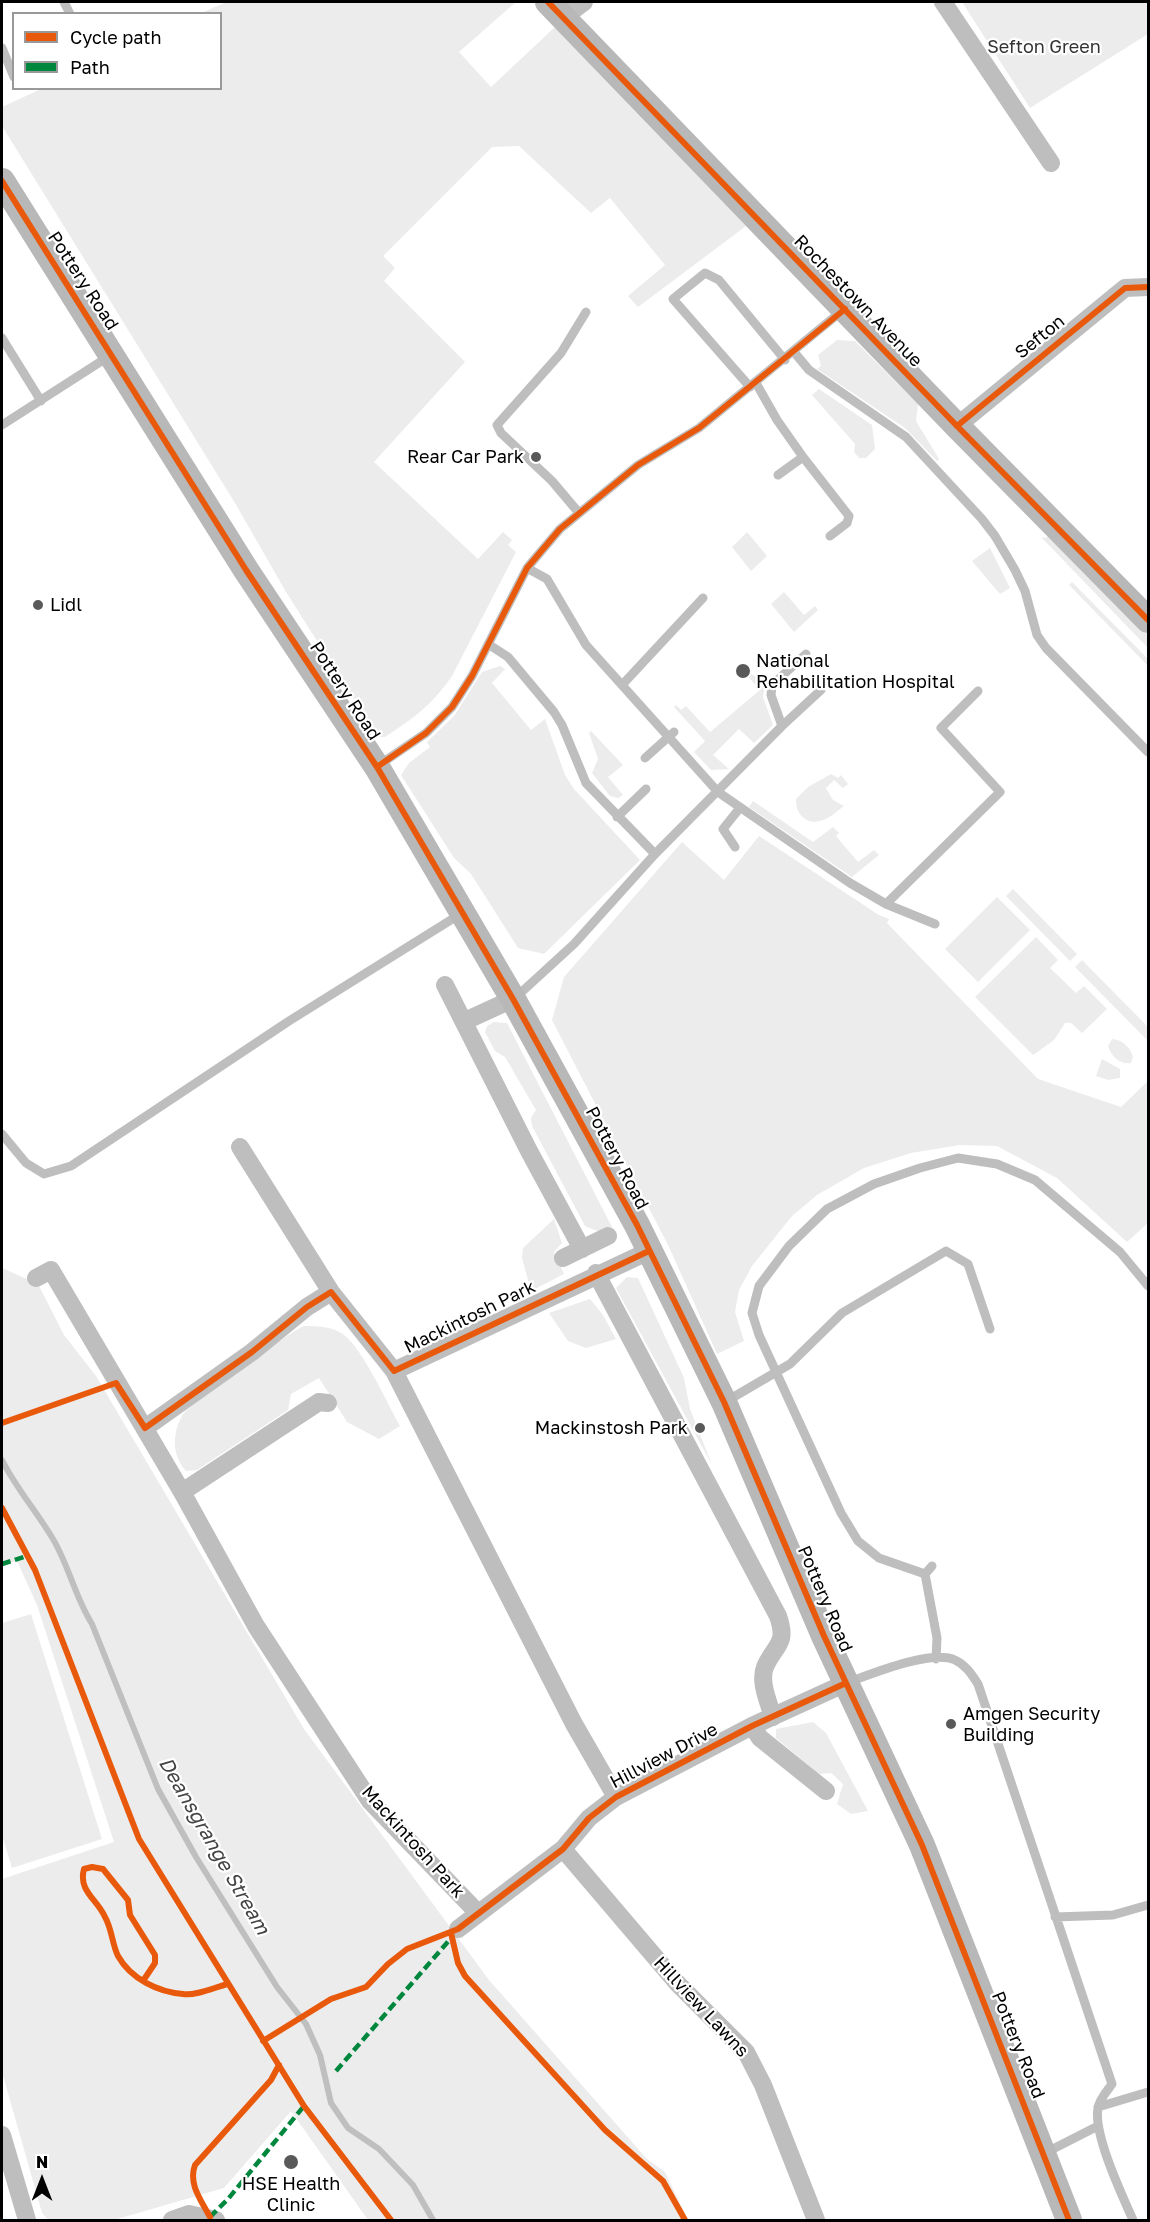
<!DOCTYPE html>
<style>
body{margin:0}
#map{position:relative;width:1150px;height:2222px;overflow:hidden;background:#fff;font-family:"Golos Text",sans-serif}
canvas{display:block}
.frame{position:absolute;inset:0;border:3px solid #000;pointer-events:none}
.legend{position:absolute;left:12px;top:12px;width:210px;height:78px;box-sizing:border-box;background:#fff;border:2px solid #999;margin:0;padding:8px 10px;list-style:none;font-size:18px;color:#000}
.legend li{display:flex;align-items:center;gap:12px;height:30px}
.legend b{width:30px;border:2px solid #999}
.north{position:absolute;left:12px;top:2150px;width:60px;height:60px;-webkit-text-stroke:4px #fff;paint-order:stroke;rotate:0deg;font-size:16px;font-weight:700;line-height:24px;text-align:center;color:#000}
.north::after{content:'';display:block;margin:auto;width:21px;height:27px;background:#000;clip-path:polygon(50% 0,100% 100%,50% 72%,0 100%)}
</style>
<div id="map">
<canvas width="1150" height="2222"></canvas>
<div class="frame"></div>
<ul class="legend">
<li><b style="height:8px;background:#e8590c"></b>Cycle path</li>
<li><b style="height:8px;background:#00873e"></b>Path</li>
</ul>
<div class="north">N</div>
</div>
<script>
const ctx = document.querySelector('canvas').getContext('2d');
ctx.lineJoin = 'round';
function paint(path, color) { ctx.fillStyle = color; ctx.fill(path, 'evenodd'); }
function strokePath(path, color, width, dash) { ctx.strokeStyle = color; ctx.lineWidth = width; ctx.lineCap = dash ? 'butt' : 'round'; ctx.setLineDash(dash || []); ctx.stroke(path); }
function drawText(font, color, halo, rows, align = 'center') {
  ctx.font = font + ' "Golos Text",sans-serif'; ctx.lineWidth = 4.5; ctx.setLineDash([]); ctx.textBaseline = 'middle'; ctx.strokeStyle = halo; ctx.fillStyle = color; for (const [text, x, y, turn = 0] of rows) {
    ctx.save(); ctx.translate(x, y); ctx.rotate((+turn || 0) * Math.PI / 180); ctx.textAlign = isNaN(turn) ? turn : align; if (halo) ctx.strokeText(text, 0, 0); ctx.fillText(text, 0, 0); ctx.restore();
  }
}
paint(new Path2D(`
 M227 2H516L459 52 491 87 555 27 746 226 638 307 628 296 665 265 610 198 591 213 519 146 492 147 383 256 395 268 384 281 465 362 374 462 478 559 503 532 512 540 508 545 516 552 452 676C432 705 414 718 385 737H378L286 592 235 503 2 126V107L41 89 220 88V14L201 13Z
 M962 2H1148V34L1030 108Z
 M837 340 855 341 918 404 916 421 939 459 937 461 905 428 817 369 821 366 818 355Z
 M819 389 872 425 875 449 866 458H859L854 452 855 444 812 395Z
 M1051 531 1148 630V648L1041 537 1046 538Z
 M747 532 767 556 751 571 732 547Z
 M990 548 1010 588 1000 594 972 561Z
 M1072 582 1148 659V666L1069 585Z
 M784 592 804 615 815 606 818 610 794 632 771 604Z
 M500 666 505 669 492 683 531 730 545 719 565 775 574 789 640 860 544 954 518 948 471 874 454 858 401 775 409 763 430 747 427 742 454 716 482 672Z
 M745 669 765 684 763 697 773 725 754 743 739 729 713 755 729 769 711 770 694 752 705 741 674 707 676 705 681 710 686 706 710 732 760 690 743 671Z
 M591 731 623 765 608 777 623 795 618 798 610 796 592 773 598 759 589 733Z
 M831 774 838 778 841 775 848 784 843 788 834 780 826 788 833 800 844 806C837 811 829 819 820 821 806 825 795 813 796 799L808 787Z
 M753 801 813 842 833 827 839 833 836 836 858 862 874 850 879 855 852 877 749 807Z
 M759 836 879 915 889 919 887 923 1038 1079 1121 1107 1148 1081V1223L1127 1242 1057 1178 997 1146 960 1145 911 1153 864 1168 817 1195 792 1216 752 1266 739 1290 735 1312 744 1341 717 1354 669 1247 552 1020 564 977 682 842 724 880Z
 M1013 889 1077 954 1070 961 1006 896Z
 M997 897 1030 930 978 982 945 949Z
 M1036 937 1058 960 1050 968 1076 993 1084 986 1107 1009 1082 1033 1071 1023H1065L1054 1040 1033 1055 975 997Z
 M1082 960 1148 1027V1041L1075 967Z
 M494 1022 507 1023 612 1227 597 1231 585 1226 532 1126 531 1118 536 1110 505 1057 495 1051 485 1032 487 1026Z
 M1112 1039C1123 1040 1130 1047 1133 1057L1131 1063C1120 1065 1111 1056 1108 1046Z
 M1102 1059 1120 1069V1078L1108 1080 1096 1076Z
 M554 1219 562 1243 554 1252 564 1274 531 1291 522 1258 523 1248Z
 M2 1268 38 1284 64 1335 96 1376 304 1729 489 1980 647 2159 665 2172 688 2220H368L291 2111 224 2188 114 2220H48L42 2213 2 2072V1879L114 1842 37 1605 17 1561 2 1565Z
 M627 1277 638 1278 684 1378 690 1409 712 1465 616 1288Z
 M590 1299 603 1315 616 1339 586 1348 568 1341 549 1313Z
 M304 1326C318 1326 332 1326 344 1335 364 1351 387 1403 400 1426L379 1439 347 1422 319 1378 291 1394 288 1410 197 1470 186 1471C172 1456 172 1434 182 1416 189 1403 288 1333 304 1326Z
 M31 1614 102 1839 12 1868 2 1835V1623Z
 M813 1722 826 1733 868 1811 851 1814 837 1804 843 1784 831 1773 819 1774 776 1738V1729Z`), '#ececec');
strokePath(new Path2D(`
 M2 1460C16 1488 37 1512 53 1539 69 1566 75 1597 92 1624L158 1789 196 1857 277 1987 306 2024 320 2055 331 2103 348 2128 379 2149 413 2185 433 2220`), '#bfbfbf', 6);
strokePath(new Path2D(`
 M64 2 70 14
 M2 48 14 77
 M2 338 41 401
 M794 352 809 370 906 437 982 519 995 536 1015 570 1025 591 1037 635 1046 648 1148 752
 M756 383 777 420 803 457 778 475
 M750 387 673 299 705 273 719 280 785 360
 M2 425 111 355
 M803 457 849 516 847 523 830 536
 M579 513 552 481 501 433 497 425 561 353 586 312
 M527 568 547 579 586 645 718 792 850 883 886 904 1000 792 941 728 978 691
 M488 644 508 657 554 712 562 725 586 783 655 854
 M622 685 703 598
 M782 726 821 690
 M645 758 674 732
 M379 765 426 733 452 707 472 676 527 568 560 529 638 465 699 428 843 310
 M617 817 646 789
 M735 847 723 829 739 809
 M886 904 935 924
 M515 998 574 944 655 854 782 726 771 695 772 685 806 654
 M2 1134 26 1163 44 1174 71 1166 289 1021 462 913
 M725 1402 790 1364 842 1313 946 1251 968 1264 990 1329
 M932 1566 925 1574 937 1638 936 1659
 M925 1574 879 1558 858 1541 841 1513 759 1335 752 1313 759 1286 789 1246 827 1209 874 1184 920 1168 958 1158 997 1164 1035 1180 1120 1252 1148 1286
 M846 1683C871 1674 931 1649 955 1660 966 1665 972 1675 978 1684L1112 2084C1107 2091 1099 2100 1098 2108 1093 2134 1122 2195 1133 2220
 M1055 1917 1113 1915 1148 1905
 M1098 2107 1148 2092
 M1045 2153 1098 2126`), '#bebebe', 9);
strokePath(new Path2D(`
 M943 2 1051 163
 M564 17 584 2
 M957 426 1125 288 1148 287
 M445 985 529 1151 582 1249
 M465 1021 513 999
 M240 1147 331 1292 394 1371 574 1724 616 1797
 M563 1258 608 1236
 M596 1273 778 1616C788 1645 775 1644 765 1667 759 1682 769 1703 773 1717
 M36 1278 51 1270 182 1492 256 1626 370 1801 478 1913
 M394 1371 649 1251
 M145 1428 252 1352 307 1307 331 1292
 M182 1492 319 1402 328 1403
 M752 1726 760 1738 826 1791
 M563 1849 678 1984 746 2052 763 2085 816 2220
 M458 1929 563 1849 589 1818 616 1797 752 1726 846 1683
 M2 2135 27 2220
 M172 2220 189 2214 216 2220`), '#bebebe', 18);
strokePath(new Path2D(`
 M548 2 957 426 1148 620
 M2 181 246 570 377 767 513 999 637 1225 724 1402 824 1636 922 1845 1069 2220`), '#b8b8b8', 26);
strokePath(new Path2D(`
 M2 1564 27 1556
 M336 2071 452 1937
 M210 2217 228 2199 304 2106`), '#00873e', 4.5, [9, 4.5]);
strokePath(new Path2D(`
 M548 2 957 426 1148 620
 M2 181 246 570 377 767 513 999 637 1225 724 1402 824 1636 922 1845 1069 2220
 M957 426 1125 288 1148 287
 M377 767 426 733 452 707 472 676 527 568 560 529 638 465 699 428 845 309
 M2 1423 116 1383 145 1428 252 1352 307 1307 331 1292 394 1371 649 1251
 M2 1508 35 1570 139 1839 304 2106 391 2220
 M451 1933 458 1963 465 1976 605 2130 663 2181 685 2220
 M143 1981 155 1963V1955L130 1915 128 1900 103 1869 92 1867 84 1869C78 1891 97 1899 105 1917 112 1929 112 1944 118 1956 131 1979 158 1992 183 1994 197 1996 215 1987 228 1984
 M263 2041 331 1999 366 1987 388 1964 407 1949 458 1929 563 1849 589 1818 616 1797 752 1726 846 1683
 M210 2217C201 2200 188 2184 195 2165L271 2080 279 2065`), '#e8590c', 6);
for (const [x, y, r, color] of [
 [536,457,6,"#595959"],
 [38,605,6,"#595959"],
 [743,671,8,"#595959"],
 [700,1428,6,"#595959"],
 [951,1724,6,"#595959"],
 [291,2162,8,"#595959"]
]) { const dot = new Path2D(); dot.arc(x, y, r, 0, 2 * Math.PI); ctx.fillStyle = color; ctx.fill(dot); strokePath(dot, '#fff', 2); }
drawText('18px', '#333', '#fff', [
 ["Sefton Green",1044,47]
]);
drawText('18px', '#000', '#fff', [
 ["Pottery Road",83,281,57],
 ["Rochestown Avenue",858,301,46],
 ["Sefton",1040,337,-39],
 ["Pottery Road",345,691,57],
 ["Pottery Road",617,1158,62],
 ["Mackintosh Park",470,1317,-26],
 ["Pottery Road",825,1599,67],
 ["Hillview Drive",664,1756,-28],
 ["Mackintosh Park",413,1842,48],
 ["Hillview Lawns",701,2007,47],
 ["Pottery Road",1018,2045,68]
]);
drawText('18px', '#000', '#fff', [
 ["Rear Car Park",524,457,"right"],
 ["Lidl",50,605],
 ["National",756,661],
 ["Rehabilitation Hospital",756,682],
 ["Mackinstosh Park",688,1428,"right"],
 ["Amgen Security",963,1714],
 ["Building",963,1735],
 ["HSE Health",291,2184,"center"],
 ["Clinic",291,2205,"center"]
], 'left');
drawText('italic 20px', '#444', '#fff', [
 ["Deansgrange Stream",214,1846,60]
]);
</script>
